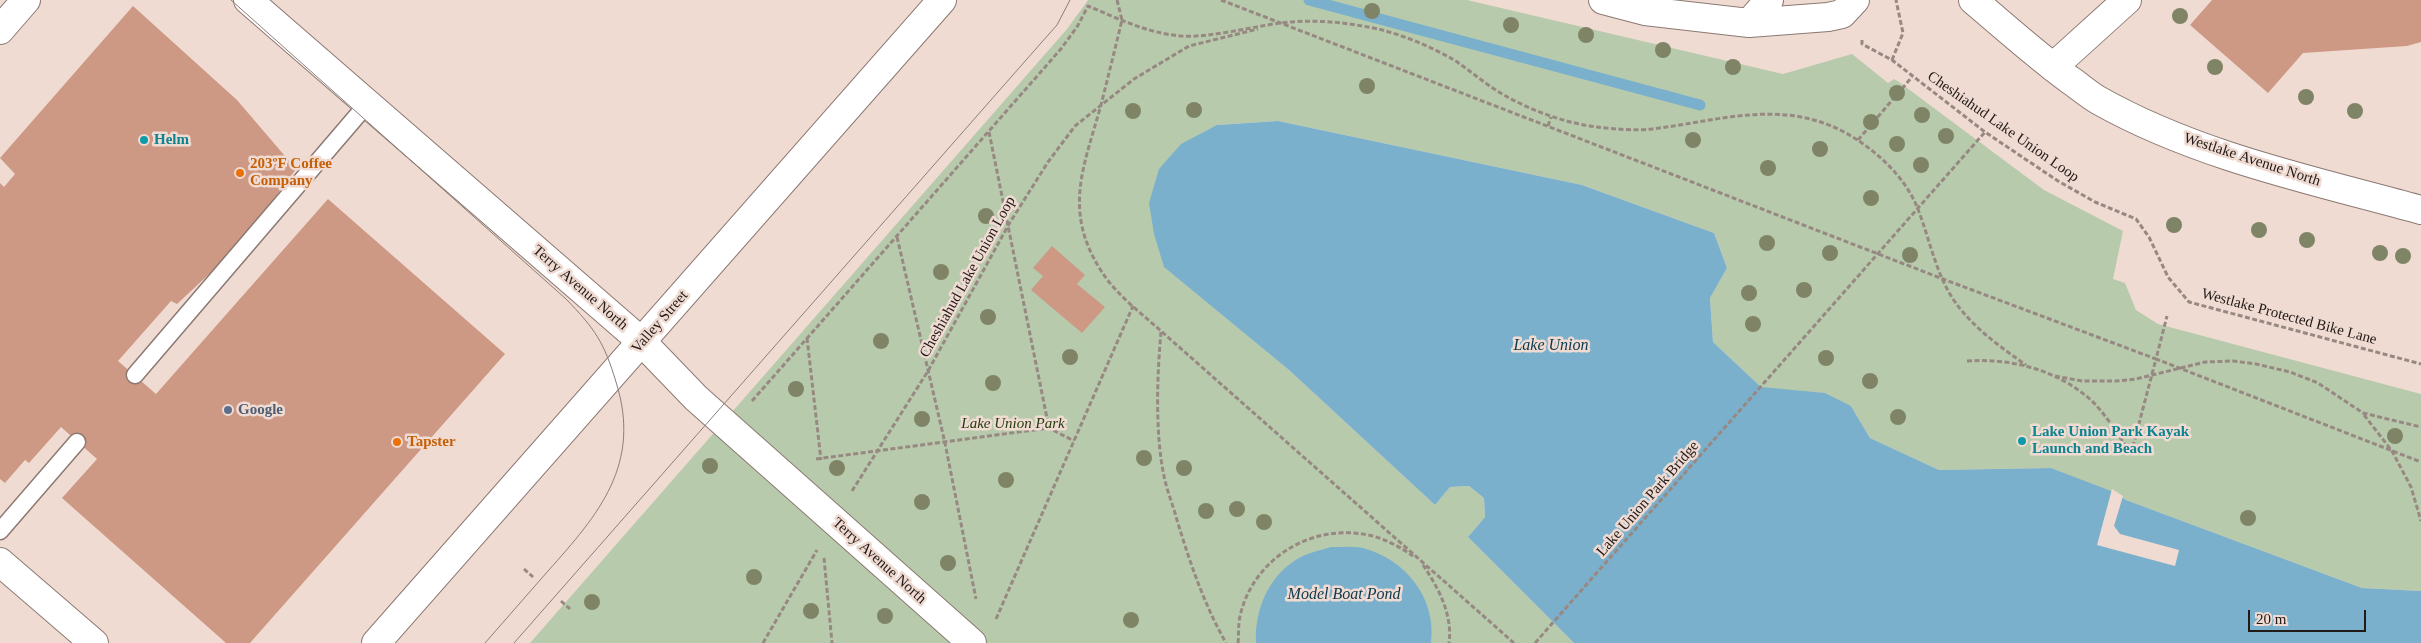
<!DOCTYPE html>
<meta charset="utf-8">
<style>
body{margin:0}
#map{position:relative;width:2421px;height:643px;overflow:hidden;background:#f0dbd3;font-family:Georgia,serif}
canvas{display:block}
.scale{position:absolute;left:2248px;top:610px;width:118px;height:22px;box-sizing:border-box;border:2px solid #211a17;border-top:0;padding-left:6px;font-size:15px;line-height:18px;white-space:nowrap;color:#211a17;-webkit-text-stroke:4px #f0dbd3;paint-order:stroke}
</style>
<div id="map">
<canvas width="2421" height="643"></canvas>
<div class="scale">20 m</div>
</div>
<script>
const ctx = document.querySelector('canvas').getContext('2d');
ctx.lineJoin = 'round';
function paint(path, color) { ctx.fillStyle = color; ctx.fill(path, 'evenodd'); }
function strokePath(path, color, width, dash) { ctx.strokeStyle = color; ctx.lineWidth = width; ctx.lineCap = dash ? 'butt' : 'round'; ctx.setLineDash(dash || []); ctx.stroke(path); }
function drawText(font, color, halo, rows, align = 'center') {
  ctx.font = font + ' Georgia,serif'; ctx.lineWidth = 5; ctx.setLineDash([]); ctx.textBaseline = 'middle'; ctx.strokeStyle = halo; ctx.fillStyle = color; for (const [text, x, y, turn = 0] of rows) {
    ctx.save(); ctx.translate(x, y); ctx.rotate((+turn || 0) * Math.PI / 180); ctx.textAlign = isNaN(turn) ? turn : align; if (halo) ctx.strokeText(text, 0, 0); ctx.fillText(text, 0, 0); ctx.restore();
  }
}
paint(new Path2D(`
 M1088 0H1467L1783 74 1852 54 1888 83 1894 79 1899 82 2044 190 2123 231 2113 279 2125 283 2136 310 2158 324 2421 394V591L2362 588 2126 500 2051 468 1939 470 1870 438 1851 406 1761 387 1713 342 1710 298 1727 268 1714 233 1582 185 1278 121 1217 125 1165 267 1289 370 1435 505 1450 487 1469 486 1484 498 1485 517 1468 537 1574 643H530L1067 29Z`), '#b7cbac');
paint(new Path2D(`
 M1278 121 1582 185 1714 233 1727 268 1710 298 1713 342 1761 387 1825 393 1851 406 1870 438 1939 470 2051 468 2111 491 2126 500 2362 588 2421 591V643H1574L1468 537 1485 517 1484 498 1469 486 1450 487 1435 505 1289 370 1164 267 1154 234 1149 203 1159 169 1181 144 1217 125Z
 M1331 547C1341 547 1353 546 1363 548 1405 559 1437 598 1431 643H1256C1254 608 1271 570 1305 555 1313 552 1323 549 1331 547Z`), '#7bb0cc');
paint(new Path2D(`
 M2112 489 2123 496 2114 526 2120 534 2179 550 2175 566 2097 545Z`), '#f0dbd3');
strokePath(new Path2D(`
 M1309 0 1700 105`), '#7bb0cc', 11);
paint(new Path2D(`
 M2212 0H2421V42L2407 46 2303 53 2268 93 2190 25Z
 M133 6 237 100 296 169 255 225 220 264 177 304 171 301 118 361 156 394 328 199 505 354 250 643H226L62 498 97 459 61 427 29 463 25 460 5 483 0 479V183L4 187 15 174 0 158Z
 M1052 246 1085 275 1077 284 1105 307 1082 333 1031 290 1043 276 1033 268Z`), '#cd9984');
const lane = new Path2D(`
 M135 375 368 103
 M0 531 77 442`);
const street = new Path2D(`
 M248 0 642 342 696 398 972 643
 M2053 67 2127 0
 M0 562 94 643`);
const secondary = new Path2D(`
 M1603 0 1645 11 1749 23 1828 17 1842 14 1855 0
 M1973 0C2005 27 2036 55 2070 80 2079 86 2088 94 2098 100 2197 156 2312 180 2421 210
 M1749 23 1769 0
 M376 643 942 0`);
const primary = new Path2D(`
 M0 30 26 0`);
strokePath(lane, '#8c7972', 19);
strokePath(street, '#8c7972', 30);
strokePath(secondary, '#8c7972', 30);
strokePath(primary, '#8c7972', 30);
strokePath(new Path2D(`
 M1117 0 1122 20C1115 49 1108 77 1101 105 1084 166 1063 210 1100 269 1115 294 1140 312 1161 331L1514 643
 M1221 0 1943 279 2156 359 2167 316
 M1862 40V44L1892 60 1985 132 2058 181 2095 202 2136 219 2149 237 2168 277 2189 302 2421 364
 M1892 60 1903 33 1896 0
 M1548 126 1551 117
 M989 132 1049 428
 M1858 140 1912 77
 M897 237 945 443 976 599
 M1161 332C1157 375 1155 434 1164 476 1167 491 1173 505 1177 520 1190 563 1204 604 1226 643
 M807 338 821 460
 M1967 361C2012 358 2058 370 2092 401 2107 416 2119 436 2131 454
 M2055 376 2082 381H2116L2136 379 2205 362 2233 361 2256 364 2290 372 2318 383 2363 413 2421 427
 M752 401 1060 50 1077 27 1088 6C1119 19 1147 33 1181 36 1209 38 1251 27 1280 23 1313 19 1345 22 1378 29 1403 35 1432 47 1454 60 1471 71 1486 85 1504 95 1532 111 1565 123 1597 127 1614 129 1635 131 1652 129 1719 121 1782 98 1846 133 1876 150 1907 178 1919 212 1930 241 1936 273 1953 299 1972 327 1999 346 2026 365
 M2364 415 2392 451 2411 487 2421 521
 M2131 454 2156 359 2421 462
 M816 459 1049 428 1074 441
 M852 491 928 371 1009 224 1048 162 1075 126 1134 79 1189 46 1258 29
 M824 558 832 643
 M1423 565C1438 587 1453 615 1449 643
 M524 569 533 577
 M561 601 570 609
 M996 619 1133 306
 M763 643 817 550
 M1238 643C1239 634 1238 625 1240 616 1253 559 1311 523 1368 535 1384 538 1400 547 1413 556
 M1535 643 1985 132`), '#978882', 3, [5, 2.5]);
strokePath(lane, '#fff', 16);
strokePath(street, '#fff', 28);
strokePath(secondary, '#fff', 28);
strokePath(primary, '#fff', 28);
strokePath(new Path2D(`
 M231 0 566 299C595 329 604 342 616 382 642 464 599 514 548 571 527 595 506 619 485 643
 M514 643 1041 43 1057 25 1070 0`), '#8c7e78', 1);
ctx.fillStyle = '#7f8466';
for (const [x, y] of [
 [1372,11],
 [2180,16],
 [1511,25],
 [1586,35],
 [1663,50],
 [1733,67],
 [2215,67],
 [1367,86],
 [1897,93],
 [2306,97],
 [1194,110],
 [1133,111],
 [2355,111],
 [1922,115],
 [1871,122],
 [1946,136],
 [1693,140],
 [1897,144],
 [1820,149],
 [1921,165],
 [1768,168],
 [1871,198],
 [986,216],
 [2174,225],
 [2259,230],
 [2307,240],
 [1767,243],
 [1830,253],
 [2380,253],
 [1910,255],
 [2403,256],
 [941,272],
 [1804,290],
 [1749,293],
 [988,317],
 [1753,324],
 [881,341],
 [1070,357],
 [1826,358],
 [1870,381],
 [993,383],
 [796,389],
 [1898,417],
 [922,419],
 [2395,436],
 [1144,458],
 [710,466],
 [837,468],
 [1184,468],
 [1006,480],
 [922,502],
 [1237,509],
 [1206,511],
 [2248,518],
 [1264,522],
 [948,563],
 [754,577],
 [592,602],
 [811,611],
 [885,616],
 [1131,620]
]) { ctx.beginPath(); ctx.arc(x, y, 8, 0, 2 * Math.PI); ctx.fill(); }
for (const [x, y, r, color] of [
 [144,140,5,"#0f9aa8"],
 [240,173,5,"#e8710a"],
 [228,410,5,"#5c6f8a"],
 [2022,441,5,"#0f9aa8"],
 [397,442,5,"#e8710a"]
]) { const dot = new Path2D(); dot.arc(x, y, r, 0, 2 * Math.PI); ctx.fillStyle = color; ctx.fill(dot); strokePath(dot, '#f0dbd3', 2); }
drawText('15px', '#211a17', '#f0dbd3', [
 ["Cheshiahud Lake Union Loop",2003,127,35],
 ["Westlake Avenue North",2252,160,18],
 ["Cheshiahud Lake Union Loop",968,277,-61],
 ["Terry Avenue North",580,288,41],
 ["Westlake Protected Bike Lane",2289,317,15],
 ["Valley Street",660,322,-49],
 ["Lake Union Park Bridge",1648,499,-49],
 ["Terry Avenue North",879,561,42]
]);
drawText('bold 15px', '#0d838f', '#f0dbd3', [
 ["Helm",154,140],
 ["Lake Union Park Kayak",2032,432],
 ["Launch and Beach",2032,449]
], 'left');
drawText('bold 15px', '#c56008', '#f0dbd3', [
 ["203ºF Coffee",250,164],
 ["Company",250,181],
 ["Tapster",407,442]
], 'left');
drawText('bold 15px', '#4e5e75', '#f0dbd3', [
 ["Google",238,410]
], 'left');
drawText('italic 15px', '#223c0d', '#f0dbd3', [
 ["Lake Union Park",1013,424]
]);
drawText('italic 16px', '#0a384d', '#f0dbd3', [
 ["Lake Union",1551,346],
 ["Model Boat Pond",1344,595]
]);
</script>
